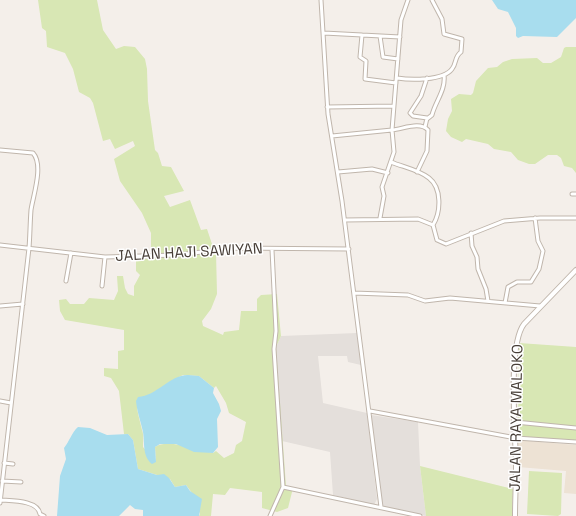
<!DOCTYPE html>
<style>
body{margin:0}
canvas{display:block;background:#f4efea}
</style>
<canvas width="576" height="516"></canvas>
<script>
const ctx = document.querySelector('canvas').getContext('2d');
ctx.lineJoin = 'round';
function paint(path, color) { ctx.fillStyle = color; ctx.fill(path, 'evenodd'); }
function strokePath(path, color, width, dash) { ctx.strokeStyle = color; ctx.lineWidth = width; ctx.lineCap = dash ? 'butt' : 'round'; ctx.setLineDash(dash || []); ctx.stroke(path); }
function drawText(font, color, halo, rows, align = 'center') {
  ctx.font = font + ' "Space Grotesk",sans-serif'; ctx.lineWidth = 3; ctx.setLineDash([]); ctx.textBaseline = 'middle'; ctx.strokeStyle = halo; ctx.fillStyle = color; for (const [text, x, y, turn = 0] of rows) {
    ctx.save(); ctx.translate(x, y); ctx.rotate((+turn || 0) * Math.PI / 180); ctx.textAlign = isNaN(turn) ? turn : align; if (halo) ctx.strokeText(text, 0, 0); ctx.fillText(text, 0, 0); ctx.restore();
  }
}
paint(new Path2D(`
 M357 333 361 365 348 362 347 356H318L323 403 367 413 377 499 374 505 333 495 330 452 282 441 276 347 281 336Z
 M371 415 418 422 420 466 426 516 384 507 382 504Z`), '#e4dfdb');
paint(new Path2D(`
 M517 440 576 445V494L564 493 566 471 518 467Z`), '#ede2d4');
paint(new Path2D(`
 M38 0H97L103 30 116 49 124 46 135 47 145 59 147 69 148 101 155 150 158 153 162 166 171 167 184 191 164 196 170 207 190 200 201 230 207 229 214 250 173 255 151 253V233L142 213 120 181 114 159 135 146 133 141 115 149 110 139 103 141 93 103 90 98 79 92 73 69 65 53 47 47 46 31 42 28Z
 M566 47H576V173L572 168 564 166 561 158 557 155H548L535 164H529L518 160 511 152 494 149 488 144 466 139 462 142 451 137 446 131 448 119 452 111 451 99 459 94 471 95 473 93 476 81 488 68 497 67 503 62 512 59 537 58 543 63H551L561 57 564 48Z
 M216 252 217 294 211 309 202 321 203 326 223 335 224 332 239 330 241 311H257V299L261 295 277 294 281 336 276 347 286 486 293 488 288 508 277 512 262 508V492L230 488 225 495 213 494 211 516H199L200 514 192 493 186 485 175 487 170 479 138 469 133 440 128 434H124L119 391 111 378 104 376V368L118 369V351L124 350V330L65 320 60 311 59 300 66 299 70 304H84L89 298 114 300 118 291 117 276H123L125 288 128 294 134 296V286L140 275 136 271V260ZM183 375 199 376 214 388 216 386 226 403 229 413 246 422 242 441 236 445 234 453 224 458 216 451 213 453C198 450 167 438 155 447L156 462 143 447C143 442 144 435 142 430 140 420 135 408 138 398 155 396 167 382 183 375Z
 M519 343 576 347V441L518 436Z
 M420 466 513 489 512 516H426Z
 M529 471 562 473 561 514 558 516 527 514Z`), '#d8e7b4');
paint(new Path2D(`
 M492 0H576V18L557 37 523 36 518 38 516 36V28L508 12 498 9Z
 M188 375 199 376 214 388 213 393 219 404 221 411 217 419 218 447 213 453 194 452 176 444H160L155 447 156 462 152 464C142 456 145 443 143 432 141 422 137 412 136 401L138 397C157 396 169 375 188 375Z
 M78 427 90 428 107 435 128 434 133 440 138 469 157 475 164 474 169 478 175 487 186 485 190 491 202 499 199 516H143V510L135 509 130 505 119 516H57L60 476 66 459 64 448C69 442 72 432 78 427Z`), '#a8ddee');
const minor = new Path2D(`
 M321 0 328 114 342 201 381 507
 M324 33 400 37
 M362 35 360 57 366 61 365 79 396 83
 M380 36 383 57 398 59
 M397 78C410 80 443 81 452 69 457 63 454 57 461 52L462 39 444 34 442 19 432 0
 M327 107 394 106
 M427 119 432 115C435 102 446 90 444 75
 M425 127 427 118 413 116 410 113 421 96 427 78
 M332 136 392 130 401 20 408 0
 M0 150 33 153C44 165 33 196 31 210 30 223 30 236 29 248L0 503
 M391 162C403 167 419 170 429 178 442 188 441 212 433 225
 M338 172 372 169 388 173
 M572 194H576
 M380 218 384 196 382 187 394 152 392 130C403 129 420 121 428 130L427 151 417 172
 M345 220 418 219 433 225 437 240 446 244 504 221 540 218H576
 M471 233 472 246 477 257 478 269 486 289 488 301
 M0 245 105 257 177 255 235 248 349 249
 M66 281 71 253
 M102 286 105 257
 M354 293 408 295 425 301 450 298 540 306
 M505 303 508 287 517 282H531L539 269 543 251 538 241 535 218
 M0 306 23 304
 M0 401 11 403
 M370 411 516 438 576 442
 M515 422 576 428
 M4 463 13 464
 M2 481 21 482
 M283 487 420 516
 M0 500C11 501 38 500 40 514L44 516
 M270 516 283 487 274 349 276 331 272 250`);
const tertiary = new Path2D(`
 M515 516C515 500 516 483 516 467 516 436 507 346 524 324L576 270`);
strokePath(minor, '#c0b6ac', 5);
strokePath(tertiary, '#c0b6ac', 6);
strokePath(minor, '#fff', 3);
strokePath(tertiary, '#fff', 4);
drawText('15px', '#483f38', '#fff', [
 ["JALAN HAJI SAWIYAN",189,253,-3],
 ["JALAN RAYA MALOKO",517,418,-89]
]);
</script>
